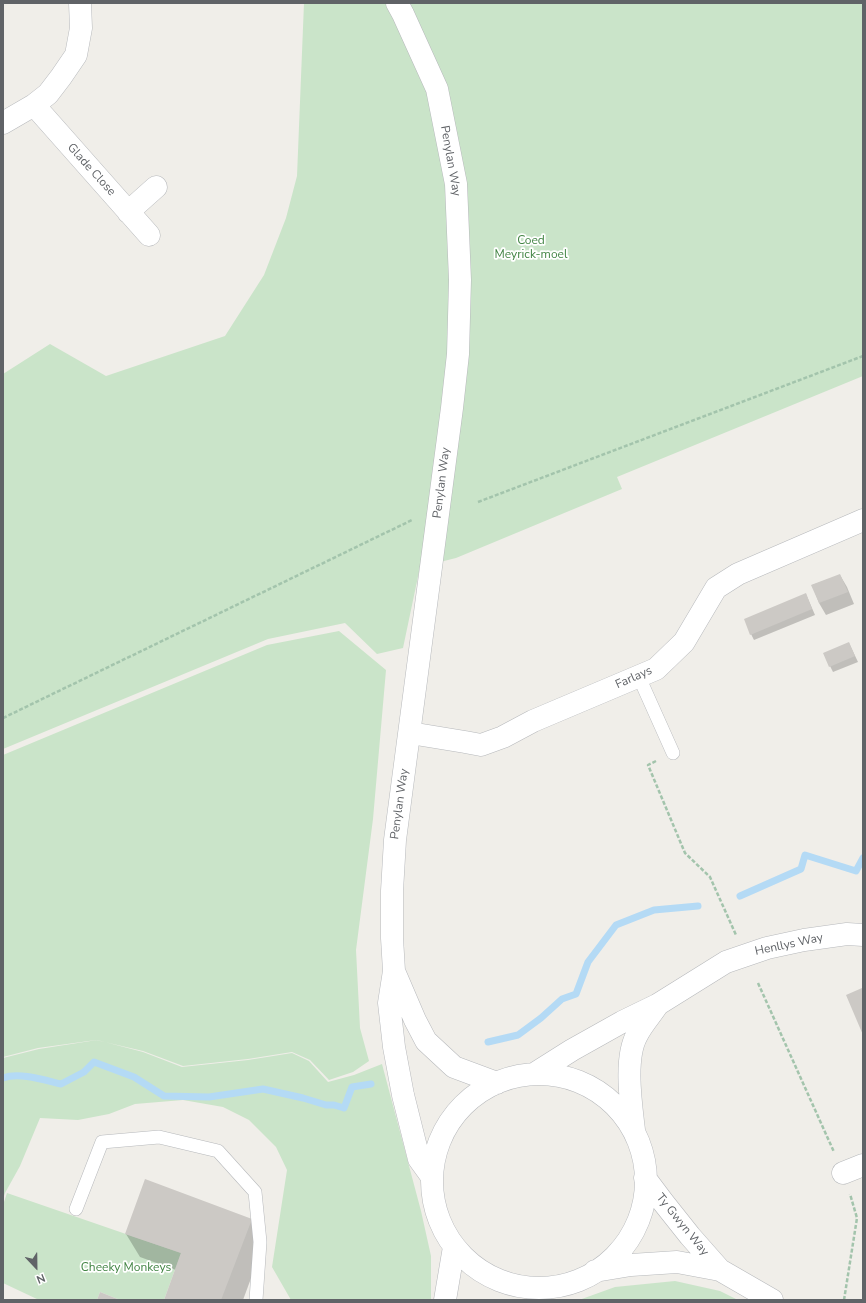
<!DOCTYPE html>
<style>
body{margin:0}
#map{position:relative;width:866px;height:1303px;overflow:hidden;background:#f0eee9;font-family:"Nunito Sans",sans-serif}
canvas{display:block}
.frame{position:absolute;inset:0;border:4px solid #606367;pointer-events:none}
.north{position:absolute;left:16px;top:1247px;width:40px;height:40px;-webkit-text-stroke:3px #fff;paint-order:stroke;rotate:158deg;font-size:11px;font-weight:700;line-height:16px;text-align:center;color:#606367}
.north::after{content:'';display:block;margin:auto;width:14px;height:18px;background:#606367;clip-path:polygon(50% 0,100% 100%,50% 72%,0 100%)}
</style>
<div id="map">
<canvas width="866" height="1303"></canvas>
<div class="frame"></div>
<div class="north">N</div>
</div>
<script>
const ctx = document.querySelector('canvas').getContext('2d');
ctx.lineJoin = 'round';
function paint(path, color) { ctx.fillStyle = color; ctx.fill(path, 'evenodd'); }
function strokePath(path, color, width, dash) { ctx.strokeStyle = color; ctx.lineWidth = width; ctx.lineCap = dash ? 'butt' : 'round'; ctx.setLineDash(dash || []); ctx.stroke(path); }
function drawText(font, color, halo, rows, align = 'center') {
  ctx.font = font + ' "Nunito Sans",sans-serif'; ctx.lineWidth = 3.5; ctx.setLineDash([]); ctx.textBaseline = 'middle'; ctx.strokeStyle = halo; ctx.fillStyle = color; for (const [text, x, y, turn = 0] of rows) {
    ctx.save(); ctx.translate(x, y); ctx.rotate((+turn || 0) * Math.PI / 180); ctx.textAlign = isNaN(turn) ? turn : align; if (halo) ctx.strokeText(text, 0, 0); ctx.fillText(text, 0, 0); ctx.restore();
  }
}
paint(new Path2D(`
 M304 3H863V376L617 477 622 489 456 558 420 567 403 648 377 654 345 623 268 639 3 749V374L50 344 106 376 225 336 264 275 286 218 297 176Z
 M339 631 386 670 373 819 356 950 360 1028 369 1061 353 1072 329 1080 310 1060 292 1052 248 1059 183 1066 143 1051 96 1040 38 1048 3 1057V755L267 645Z
 M97 1040 143 1052 182 1067 248 1060 292 1053 309 1061 328 1082 354 1075 382 1064 421 1211 431 1256V1300H291L272 1267 287 1170 276 1147 249 1120 223 1107 183 1100 135 1104 109 1114 78 1120 40 1118 20 1166 5 1193 3 1199V1058L39 1049Z
 M7 1193 181 1253 164 1300H120L100 1292 97 1300H39L3 1283V1205Z
 M675 1281 720 1291 738 1300H579L615 1287Z`), '#cae4c9');
paint(new Path2D(`
 M840 575 847 587 854 604 826 615 819 603 812 585Z
 M806 594 815 615 754 640 751 634Z
 M849 643 858 662 833 672 824 654Z
 M251 1220 264 1243 243 1300H165L176 1270 140 1257 126 1234Z`), '#0003');
strokePath(new Path2D(`
 M740 896 801 869 805 855 856 871 863 858
 M488 1042 518 1035 541 1018 562 999 576 994 588 962 616 925 654 910 698 906
 M3 1078C19 1072 44 1080 61 1084L84 1072 94 1062 134 1077 164 1096 209 1097 263 1089 303 1098 326 1105H334L344 1108 352 1087 371 1084`), '#b4daf5', 7);
paint(new Path2D(`
 M840 574 848 592 819 603 811 585Z
 M806 593 812 609 750 635 744 619Z
 M849 642 855 656 829 667 823 653Z
 M862 988 863 990V1035L846 995Z
 M145 1179 252 1219 221 1300H164L181 1253 125 1234Z
 M100 1292 120 1300H97Z`), '#ccc9c5');
const service = new Path2D(`
 M639 677 673 753
 M76 1209 102 1142 159 1137 218 1151 255 1192 260 1242 256 1300`);
const minor = new Path2D(`
 M34 105 149 235
 M3 123 34 105 48 94 61 77 76 55 81 28 80 3
 M128 212 156 187
 M410 733 465 742 481 745 503 737 533 721 656 669 684 642 716 588 738 574 863 520
 M843 1173 863 1165`);
const tertiary = new Path2D(`
 M397 3 403 14 437 89 456 184 460 280 458 354 452 408 395 840 392 891V938L394 971 389 1003 394 1047 403 1095 419 1159 432 1177
 M394 971 415 1020 426 1041 454 1067 497 1083
 M534 1074 572 1050 622 1022 657 1005 726 962 767 948 804 940 847 934 863 935
 M432 1181a107 107 0 1 1 214 0a107 107 0 1 1-214 0Z
 M634 1130C631 1104 624 1058 637 1035 642 1025 650 1016 657 1006
 M645 1178 663 1202 690 1236 720 1270 772 1300
 M595 1271 631 1265 677 1262 720 1270
 M445 1300 454 1247`);
strokePath(service, '#b6b8bb', 14);
strokePath(minor, '#b6b8bb', 23);
strokePath(tertiary, '#b6b8bb', 23);
strokePath(new Path2D(`
 M478 502 863 356
 M3 718 412 520
 M656 761 648 765 685 853 710 877 736 935
 M758 983 834 1152
 M844 1300 857 1218 850 1194`), '#a3c4ac', 2.5, [4, 2]);
strokePath(service, '#fff', 13);
strokePath(minor, '#fff', 22);
strokePath(tertiary, '#fff', 22);
drawText('12px', '#606367', '#fff', [
 ["Penylan Way",450,161,80],
 ["Glade Close",91,170,48],
 ["Penylan Way",442,483,-83],
 ["Farlays",634,678,-24],
 ["Penylan Way",400,804,-82],
 ["Henllys Way",789,945,-12],
 ["Ty Gwyn Way",682,1225,51]
]);
drawText('12px', '#428444', '#fff', [
 ["Coed",531,241],
 ["Meyrick-moel",531,255],
 ["Cheeky Monkeys",126,1268]
]);
</script>
